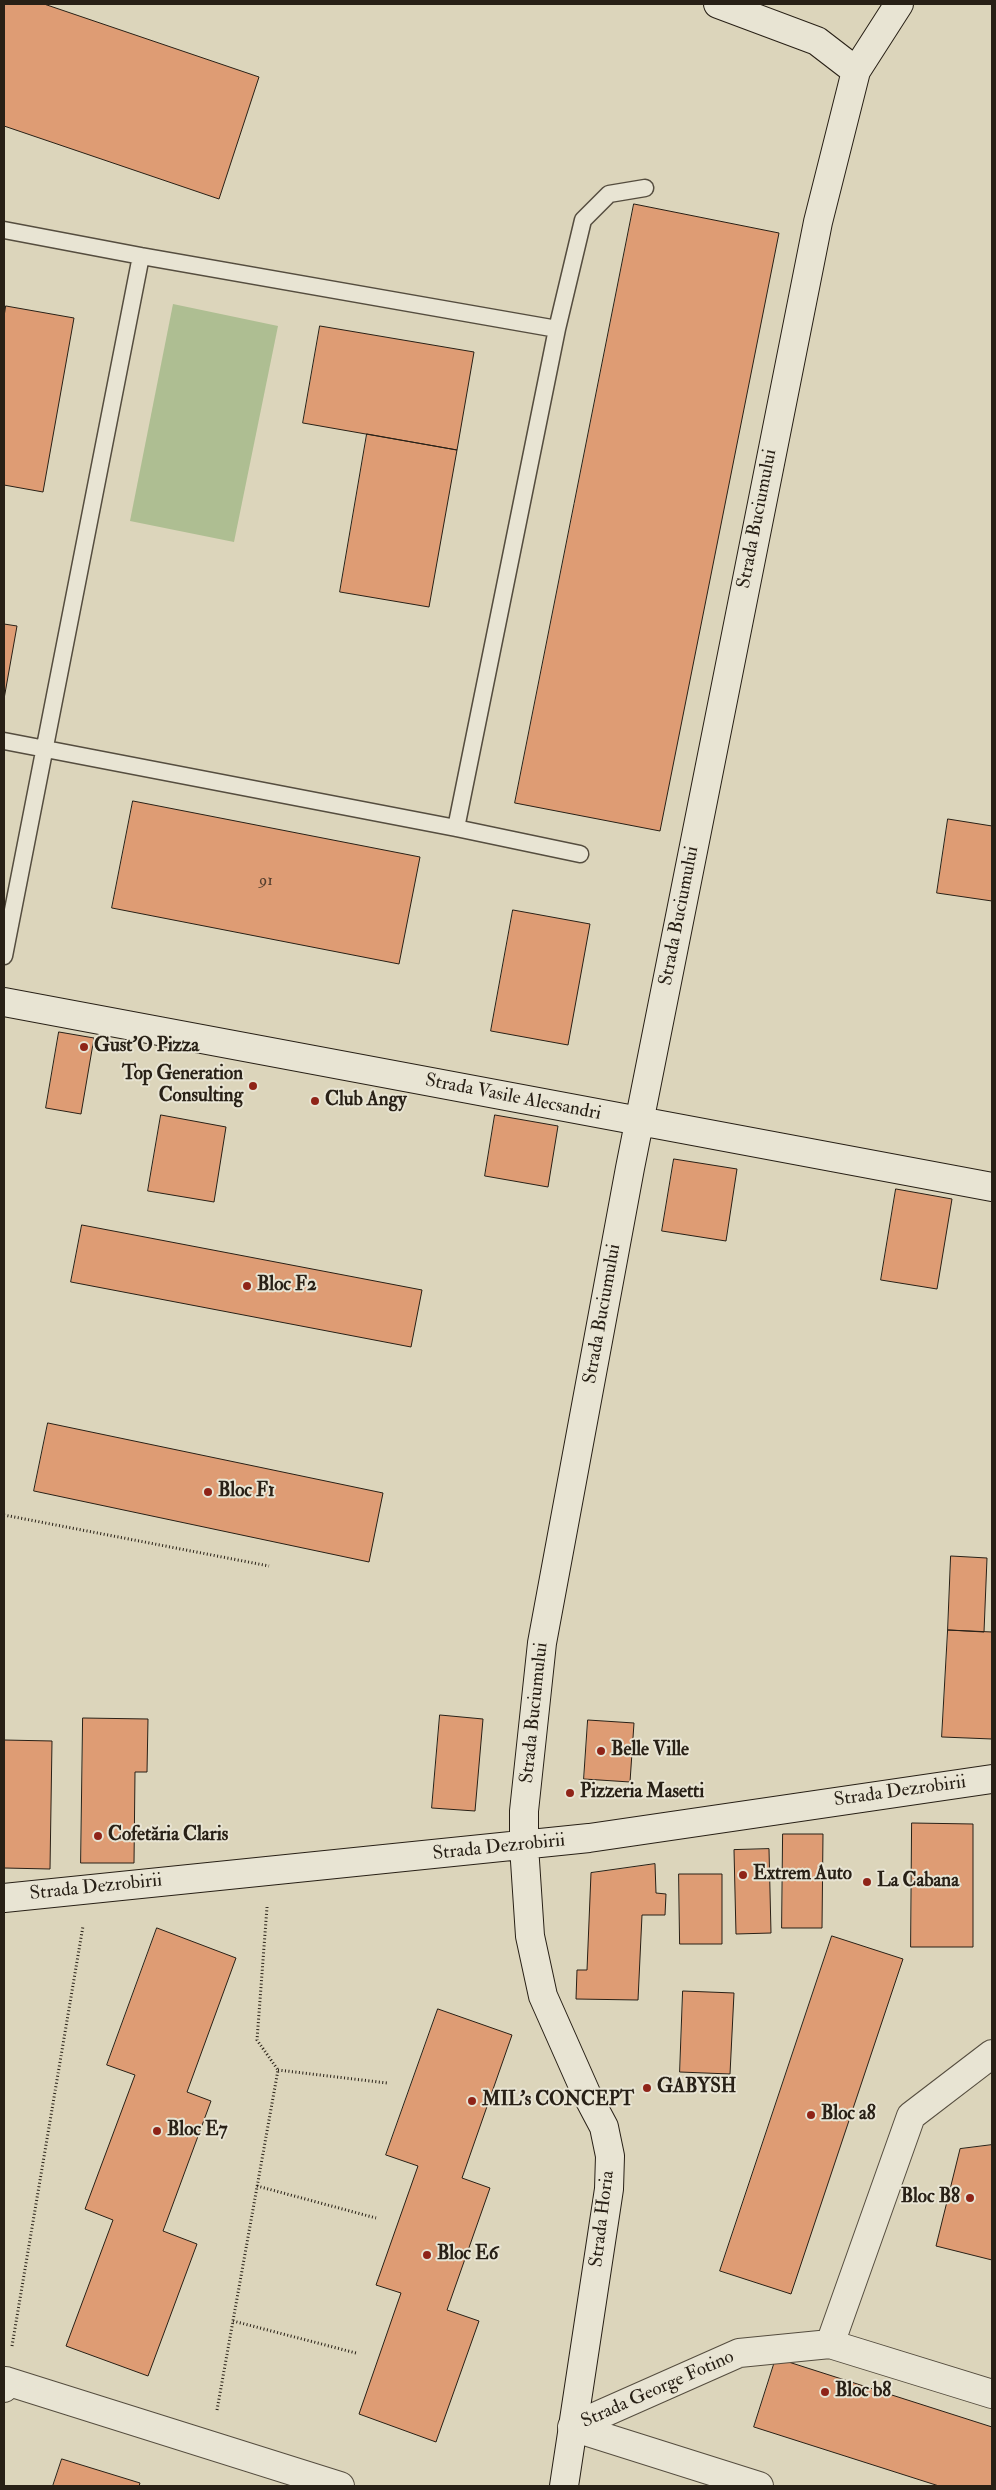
<!DOCTYPE html>
<meta charset="utf-8">
<style>
body{margin:0}
#map{position:relative;width:996px;height:2490px;overflow:hidden;background:#dcd5bb;font-family:"IM FELL Double Pica",serif}
canvas{display:block}
.frame{position:absolute;inset:0;border:5px solid #282016;pointer-events:none}
</style>
<div id="map">
<canvas width="996" height="2490"></canvas>
<div class="frame"></div>
</div>
<script>
const ctx = document.querySelector('canvas').getContext('2d');
ctx.lineJoin = 'round';
function paint(path, color) { ctx.fillStyle = color; ctx.fill(path, 'evenodd'); }
function strokePath(path, color, width, dash) { ctx.strokeStyle = color; ctx.lineWidth = width; ctx.lineCap = dash ? 'butt' : 'round'; ctx.setLineDash(dash || []); ctx.stroke(path); }
function drawText(font, color, halo, rows, align = 'center') {
  ctx.font = font + ' "IM FELL Double Pica",serif'; ctx.lineWidth = 4; ctx.setLineDash([]); ctx.textBaseline = 'middle'; ctx.strokeStyle = halo; ctx.fillStyle = color; for (const [text, x, y, turn = 0] of rows) {
    ctx.save(); ctx.translate(x, y); ctx.rotate((+turn || 0) * Math.PI / 180); ctx.textAlign = isNaN(turn) ? turn : align; if (halo) ctx.strokeText(text, 0, 0); ctx.fillText(text, 0, 0); ctx.restore();
  }
}
paint(new Path2D(`
 M173 304 278 326 234 542 130 521Z`), '#aebe92');
const building = new Path2D(`
 M4 4H44L259 77 219 199 4 126Z
 M634 204 779 233 660 831 515 803Z
 M6 306 74 318 43 492 4 485V317Z
 M320 326 474 352 457 450 303 423Z
 M367 434 457 450 429 607 340 592Z
 M4 624 17 626 4 699Z
 M133 801 420 857 399 964 112 908Z
 M948 819 992 826V901L937 893Z
 M513 910 590 924 568 1045 491 1031Z
 M59 1032 94 1038 81 1114 46 1108Z
 M161 1115 226 1127 214 1202 148 1191Z
 M495 1115 558 1126 548 1187 485 1176Z
 M674 1159 737 1169 726 1241 662 1231Z
 M896 1189 952 1199 937 1289 881 1280Z
 M82 1225 422 1290 411 1347 71 1282Z
 M48 1423 383 1493 369 1562 34 1491Z
 M951 1556 987 1558 984 1632 948 1630Z
 M948 1630 992 1632V1739L942 1737Z
 M440 1715 483 1719 475 1811 432 1808Z
 M83 1718 148 1719 147 1772H135L134 1863H81Z
 M588 1720 634 1723 630 1782 584 1779Z
 M4 1740 52 1741 50 1869 4 1868Z
 M912 1823 973 1824V1947H911Z
 M783 1834H823L822 1928H782Z
 M769 1849 771 1933 736 1934 734 1850Z
 M655 1864 656 1893 666 1894 665 1915H642L638 2000 576 1999 577 1970H587L591 1873Z
 M679 1874H722V1944H680Z
 M157 1928 236 1958 187 2092 211 2101 163 2231 197 2244 148 2376 66 2346 113 2220 85 2209 135 2075 107 2065Z
 M832 1936 903 1959 791 2294 720 2271Z
 M683 1991 734 1993 730 2074 680 2072Z
 M438 2009 512 2035 462 2178 490 2188 447 2310 479 2321 436 2442 359 2414 401 2293 376 2285 418 2166 386 2155Z
 M992 2145V2260L936 2246 960 2149Z
 M776 2358 992 2427V2486H939L754 2427Z
 M62 2459 140 2483 139 2486H53Z`);
paint(building, '#de9c74');
strokePath(building, '#282016', 1);
const lane = new Path2D(`
 M4 230 141 256 557 329
 M4 741 456 828 580 854
 M456 828 557 329 583 220 609 194 645 188
 M4 956 141 256`);
const street = new Path2D(`
 M830 2344 911 2116 992 2054
 M4 2388 6 2381 340 2486
 M572 2427 739 2353 830 2344 992 2394
 M572 2427 759 2486`);
const secondary = new Path2D(`
 M718 4 817 41 856 71
 M4 1002 992 1187
 M4 1898 589 1838 992 1779
 M564 2486 609 2189 610 2156 604 2127 586 2093 543 1996 530 1936 524 1846V1811L542 1643 630 1168 818 222 856 71 899 4`);
strokePath(lane, '#554d3f', 19);
strokePath(street, '#554d3f', 30);
strokePath(secondary, '#282016', 30);
strokePath(new Path2D(`
 M4 1515 269 1566
 M278 2070 387 2083
 M257 2186 376 2218
 M233 2321 356 2353
 M12 2346 83 1926
 M217 2410 278 2070 257 2040 267 1907`), '#282016', 3, [1, 2.5]);
strokePath(lane, '#e8e4d3', 16);
strokePath(street, '#e8e4d3', 28);
strokePath(secondary, '#e8e4d3', 28);
for (const [x, y, r, color] of [
 [84,1047,5,"#8f2418"],
 [253,1086,5,"#8f2418"],
 [315,1101,5,"#8f2418"],
 [247,1286,5,"#8f2418"],
 [208,1492,5,"#8f2418"],
 [601,1751,5,"#8f2418"],
 [570,1793,5,"#8f2418"],
 [98,1836,5,"#8f2418"],
 [743,1875,5,"#8f2418"],
 [867,1882,5,"#8f2418"],
 [647,2088,5,"#8f2418"],
 [472,2101,5,"#8f2418"],
 [811,2115,5,"#8f2418"],
 [157,2131,5,"#8f2418"],
 [970,2198,5,"#8f2418"],
 [427,2255,5,"#8f2418"],
 [825,2392,5,"#8f2418"]
]) { const dot = new Path2D(); dot.arc(x, y, r, 0, 2 * Math.PI); ctx.fillStyle = color; ctx.fill(dot); strokePath(dot, '#e8e4d3', 2); }
drawText('16px', '#563f2e', null, [
 ["91",266,882]
]);
drawText('19px', '#282016', '#e8e4d3', [
 ["Strada Buciumului",758,519,-79],
 ["Strada Buciumului",680,916,-79],
 ["Strada Vasile Alecsandri",513,1098,11],
 ["Strada Buciumului",603,1314,-80],
 ["Strada Buciumului",535,1713,-84],
 ["Strada Dezrobirii",900,1792,-8],
 ["Strada Dezrobirii",499,1848,-6],
 ["Strada Dezrobirii",96,1888,-6],
 ["Strada Horia",603,2219,-83],
 ["Strada George Fotino",658,2390,-24]
]);
drawText('bold 19px', '#282016', '#e8e4d3', [
 ["Gust'O Pizza",94,1047],
 ["Top Generation",243,1075,"right"],
 ["Consulting",243,1097,"right"],
 ["Club Angy",325,1101],
 ["Bloc F2",257,1286],
 ["Bloc F1",218,1492],
 ["Belle Ville",611,1751],
 ["Pizzeria Masetti",580,1793],
 ["Cofetăria Claris",108,1836],
 ["Extrem Auto",753,1875],
 ["La Cabana",877,1882],
 ["GABYSH",657,2088],
 ["MIL's CONCEPT",482,2101],
 ["Bloc a8",821,2115],
 ["Bloc E7",167,2131],
 ["Bloc B8",960,2198,"right"],
 ["Bloc E6",437,2255],
 ["Bloc b8",835,2392]
], 'left');
</script>
